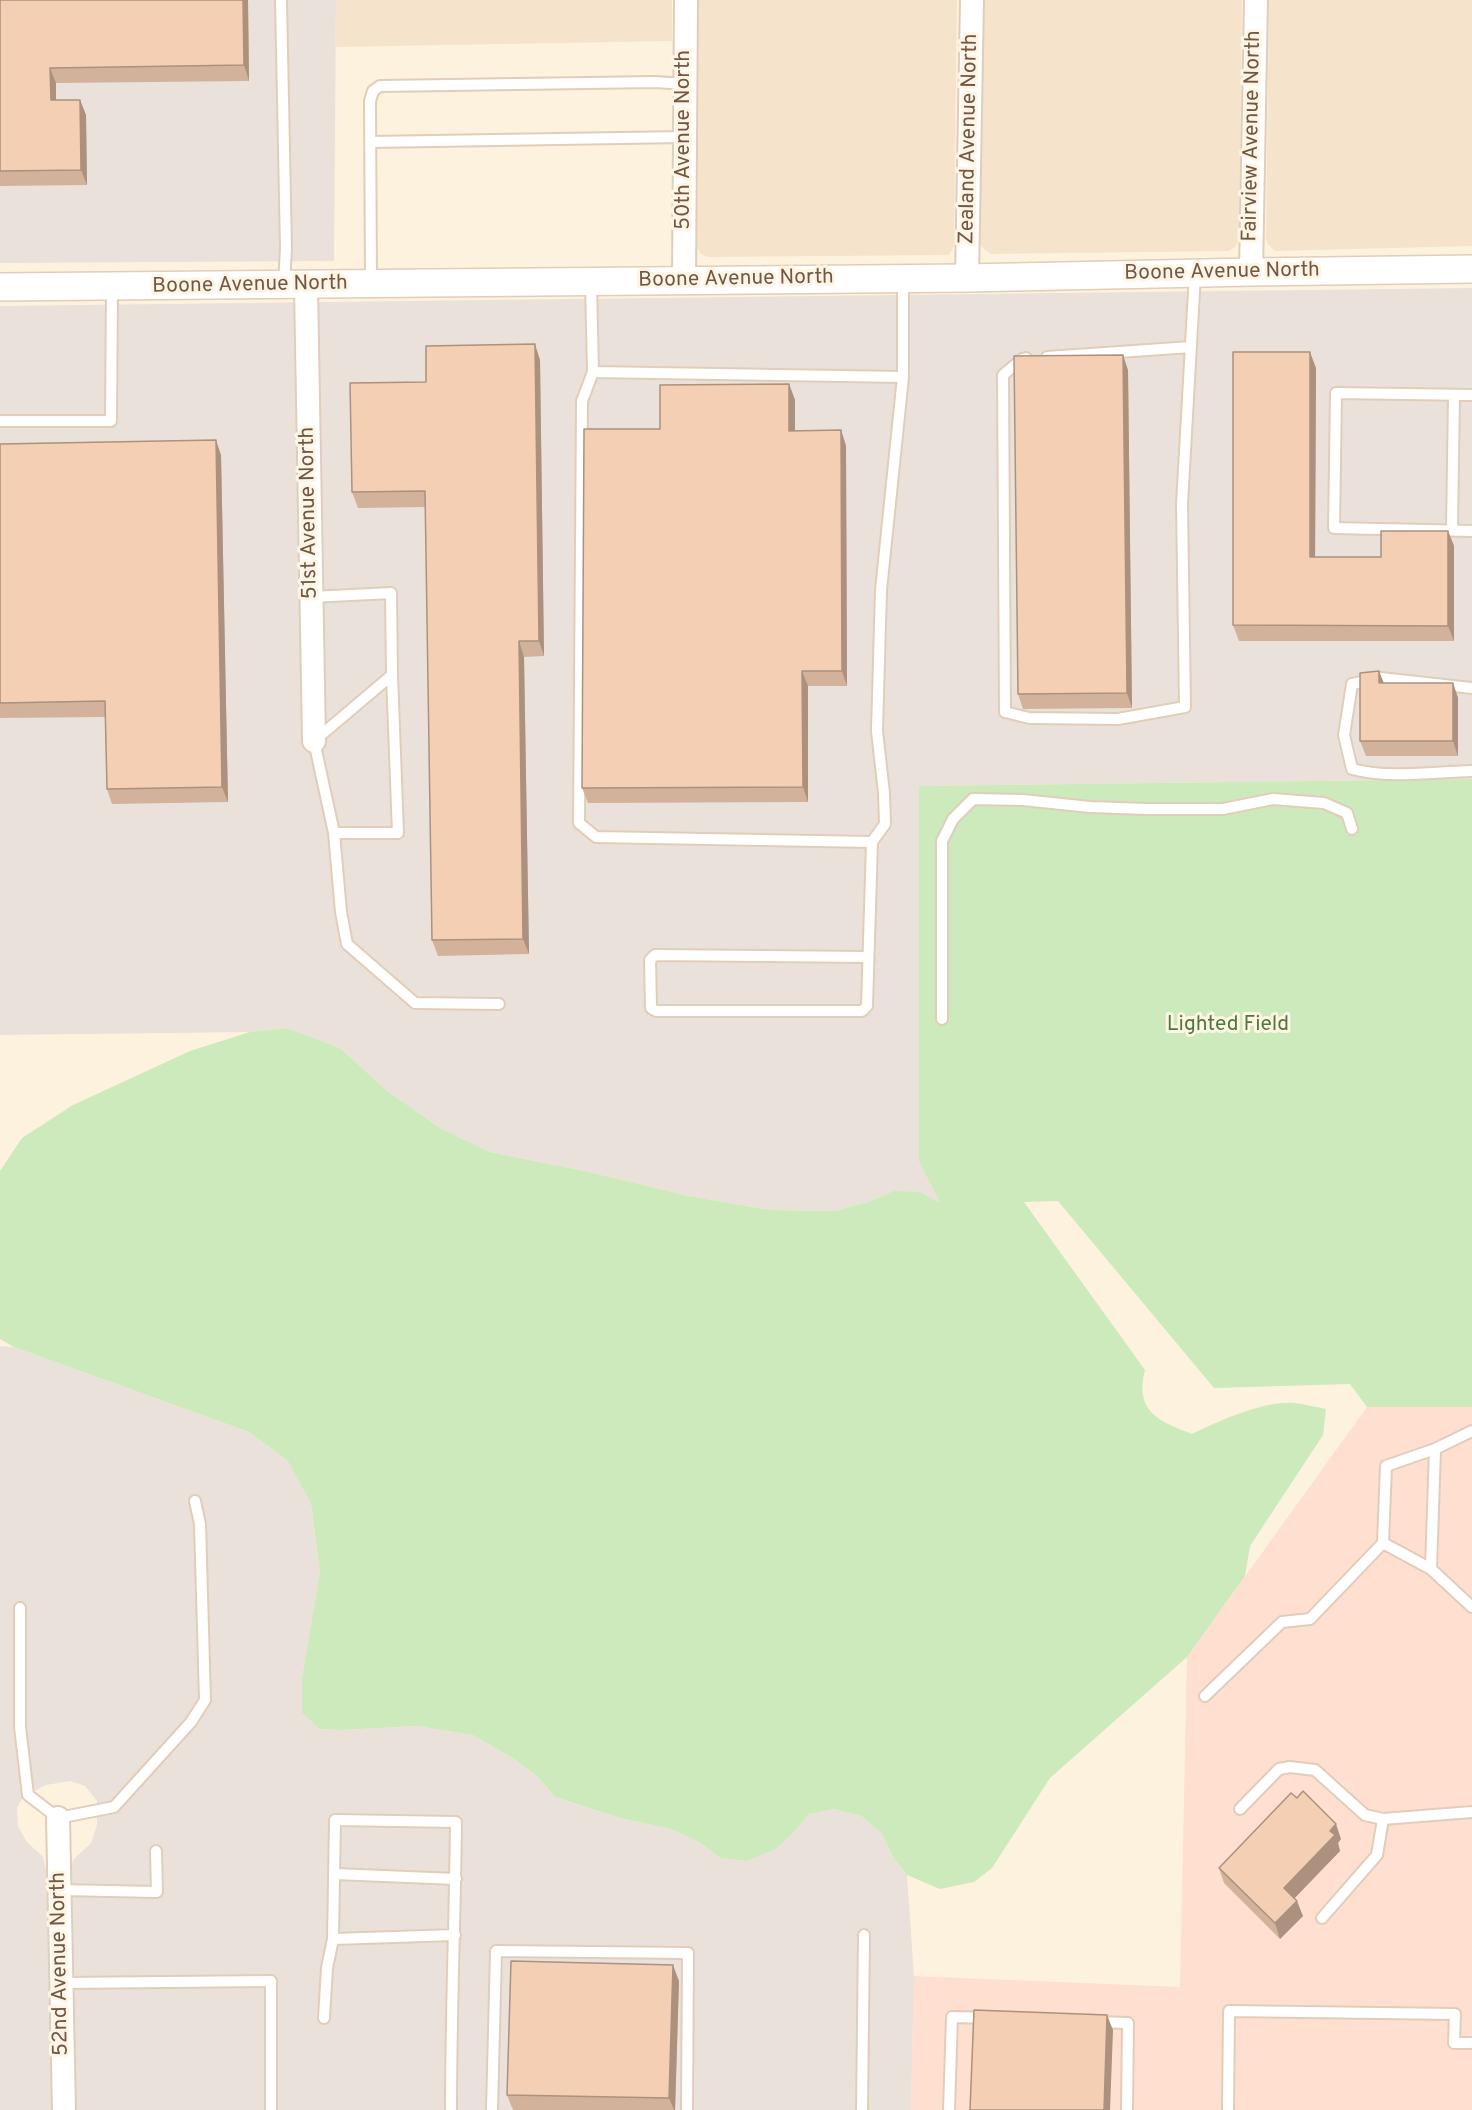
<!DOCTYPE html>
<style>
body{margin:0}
canvas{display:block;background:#fdf2dd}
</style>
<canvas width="1472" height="2110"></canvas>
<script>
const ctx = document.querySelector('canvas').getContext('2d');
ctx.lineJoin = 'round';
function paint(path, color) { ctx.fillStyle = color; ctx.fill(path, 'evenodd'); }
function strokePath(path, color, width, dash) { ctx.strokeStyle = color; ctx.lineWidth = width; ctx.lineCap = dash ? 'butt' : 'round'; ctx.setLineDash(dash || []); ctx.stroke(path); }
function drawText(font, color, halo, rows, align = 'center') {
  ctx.font = font + ' Overpass,sans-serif'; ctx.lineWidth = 6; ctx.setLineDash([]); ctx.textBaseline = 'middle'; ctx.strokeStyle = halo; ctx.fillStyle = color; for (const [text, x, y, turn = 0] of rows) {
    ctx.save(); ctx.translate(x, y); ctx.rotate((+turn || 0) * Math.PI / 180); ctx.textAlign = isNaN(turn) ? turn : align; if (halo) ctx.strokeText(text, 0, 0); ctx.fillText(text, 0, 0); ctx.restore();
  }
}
paint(new Path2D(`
 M336 0H672V41L336 47Z
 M698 0H957L954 246 949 255 708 257 701 254 697 248Z
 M984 0H1242L1239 240 1235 247 1229 251 991 254 985 250 980 244Z
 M1269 0H1472V246L1275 251 1268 244 1266 239Z`), '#f5e4cb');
paint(new Path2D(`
 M1367 1407H1472V2110H911L914 1976 1180 1987 1187 1657Z`), '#fedfd0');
paint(new Path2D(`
 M0 0H336L334 261 0 263Z
 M1472 288V779L920 786 941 1204 893 1191 869 1202 834 1211 770 1210 689 1196 589 1172 490 1152 440 1128 386 1090 340 1048 287 1028 250 1032 0 1035V306Z
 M0 1346 14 1347 249 1432 287 1460 311 1504 320 1572 302 1677V1713L319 1729 341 1730 417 1726 473 1735 514 1759 538 1777 555 1797 620 1818 671 1829 699 1842 720 1858 746 1861 792 1834 809 1814 834 1809 861 1816 882 1834 893 1857 907 1875 914 1976 911 2110H73L70 1870 73 1860 91 1843 97 1825V1801L85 1786 70 1781 46 1785 23 1797 17 1808 18 1826 26 1841 43 1857 46 1869 53 2110H0Z`), '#eae2da');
paint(new Path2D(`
 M1472 779V1407H1367L1350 1384 1214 1388 1058 1201 1024 1202 1145 1370C1134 1411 1158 1421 1192 1434 1219 1421 1263 1401 1294 1403 1304 1404 1316 1407 1326 1409L1323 1435 1250 1546 1245 1576 1187 1657 1050 1778 992 1868 974 1882 940 1889 907 1875 893 1857 882 1834 861 1816 834 1809 809 1814 792 1834 774 1850 746 1861 720 1858 699 1842 671 1829 620 1818 555 1797 538 1777 514 1759 473 1735 417 1726 341 1730 319 1729 302 1713V1677L320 1572 311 1504 287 1460 249 1432 14 1347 0 1339V1171L22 1138 73 1105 190 1051 250 1032 287 1028 340 1048 386 1090 440 1128 490 1152 589 1172 689 1196 770 1210 834 1211 869 1202 893 1191 920 1192 941 1204 919 1161V786Z`), '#cdeabc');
const service = new Path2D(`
 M281 0 286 248 284 285
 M370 142 684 137
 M591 283 593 372 903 377V278
 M371 285 370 101 373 91 380 86 655 82 685 84
 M1047 357 1191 347
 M1026 358 1022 359 1003 375 1005 712 1029 718 1118 719 1185 707 1182 504 1195 274
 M593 372 582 401 579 823 596 837 872 842 885 824 884 793 877 731 881 590 903 377
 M1472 395 1336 393 1334 528 1472 531
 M0 421H111L112 288
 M1452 530 1454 395
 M311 597 391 593 392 675
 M392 675 398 833H334L314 741Z
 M1472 688 1381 678 1352 684 1344 735 1352 769C1390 779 1433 772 1472 771
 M334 833 341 912 347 944 415 1003 499 1004
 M868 957 655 955 650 960 651 1008 656 1011H862L867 1006 872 842
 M942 1019V841L953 819 973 799 1023 800 1090 807 1147 809H1223L1273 799 1324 803 1347 813 1352 829
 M1472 1431 1435 1449 1431 1569 1472 1607
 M1383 1543 1431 1569
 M20 1608V1727L28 1795 58 1818 114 1807 191 1722 205 1700 200 1524 195 1501
 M1205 1696 1282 1622 1310 1619 1383 1543 1386 1466 1435 1449
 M1240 1809 1279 1769 1290 1767 1315 1770 1365 1815 1383 1819 1472 1812
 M335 1874 456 1879
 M60 1890 157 1892 156 1851
 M1322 1918 1377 1855 1383 1819
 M62 1983 271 1981V2110
 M324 2018 327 1968 333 1939
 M1096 2022 1128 2023 1127 2110
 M451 2110C451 2014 455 1918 456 1822L335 1820 333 1939 455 1935
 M492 2110 496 1951 688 1953 687 2110
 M862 2110 864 1935
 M949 2110 952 2017 987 2018
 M1228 2110 1229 2011 1455 2014 1454 2043H1472`);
const minor = new Path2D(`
 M1251 272 1256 0
 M967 278 972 0
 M684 281 686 0
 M306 286 314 741
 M58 1818 64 2110`);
const tertiary = new Path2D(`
 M0 287 967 278 1251 272 1472 269`);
strokePath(service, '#e1cdb9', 14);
strokePath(minor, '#e1cdb9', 26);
strokePath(tertiary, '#e1cdb9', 30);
strokePath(service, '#fff', 10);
strokePath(minor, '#fff', 22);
strokePath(tertiary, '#fff', 27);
paint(new Path2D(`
 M0 0H248L249 81 56 83V100H80L86 115 87 185 0 186Z
 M540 360 544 656 524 657 529 954 438 956 432 940 426 507 358 508 352 492 426 382Z
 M1316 368 1315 557H1381L1448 531 1454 546V641H1239L1233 625Z
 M1128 370 1132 708 1023 709 1018 694Z
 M789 384 795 400V431L841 430 846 446 847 686H808V802L588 803 582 788Z
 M0 444 221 455 228 802 112 804 107 789 105 717 0 718Z
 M1384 683H1453L1458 698V756H1366L1360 741Z
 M1341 1839 1338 1843 1340 1851 1294 1898 1303 1916 1280 1939 1224 1883 1219 1868Z
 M679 1981 675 2110H513L507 2095Z`), '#d2b29b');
paint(new Path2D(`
 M243 0H248L249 81 244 65Z
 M50 68 56 83V116L51 100Z
 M80 100 86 115 87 185 81 170Z
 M535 344 540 360 544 656 539 641Z
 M1310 352 1316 368 1315 572 1310 557Z
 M1123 355 1128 370 1132 708 1127 693Z
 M789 384 795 400V446L789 431Z
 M841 430 846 446 847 686 842 671Z
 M216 440 221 455 228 802 222 787Z
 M1448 531 1454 546V641L1448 626Z
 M519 641 524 657 529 954 523 939Z
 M802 671 808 686V802L803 787Z
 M1379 671 1385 686 1379 683Z
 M1453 683 1458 698V756L1453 741Z
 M1336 1824 1341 1839 1338 1843 1340 1851 1290 1903 1284 1888Z
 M1297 1901 1303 1916 1280 1939 1275 1923Z
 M673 1965 679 1981 675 2110H674L669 2098Z
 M1107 2015 1113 2030 1110 2110H1104Z`), '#ab917e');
const building = new Path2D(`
 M0 0H243L244 65 50 68 51 100H80L81 170 0 171Z
 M535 344 539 641H519L523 939 432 940 425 491 352 492 350 383 426 382V346Z
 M1233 352H1310V557H1381V531H1448V626L1233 625Z
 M1123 355 1127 693 1018 694 1014 356Z
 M789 384V431L841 430 842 671H802L803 787 582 788 584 429H660V385Z
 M216 440 222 787 107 789 105 701 0 703V444Z
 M1379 671V683H1453V741H1360V673Z
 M1303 1791 1336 1824 1330 1831 1335 1835 1284 1888 1297 1901 1275 1923 1219 1868 1291 1793 1297 1798Z
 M511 1961 673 1965 669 2098 507 2095Z
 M974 2010 1107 2015 1104 2110H970Z`);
paint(building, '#f4cfb4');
strokePath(building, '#ab917e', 1.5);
drawText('21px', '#735745', '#fff5e4', [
 ["Fairview Avenue North",1253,136,-89],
 ["Zealand Avenue North",970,139,-89],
 ["50th Avenue North",685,140,-90],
 ["Boone Avenue North",1222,273,-1],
 ["Boone Avenue North",736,280,-1],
 ["Boone Avenue North",250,286,-1],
 ["51st Avenue North",310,513,-91],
 ["52nd Avenue North",61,1964,-91]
]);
drawText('21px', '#4c7a3d', '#fff5e4', [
 ["Lighted Field",1228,1026]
]);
</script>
